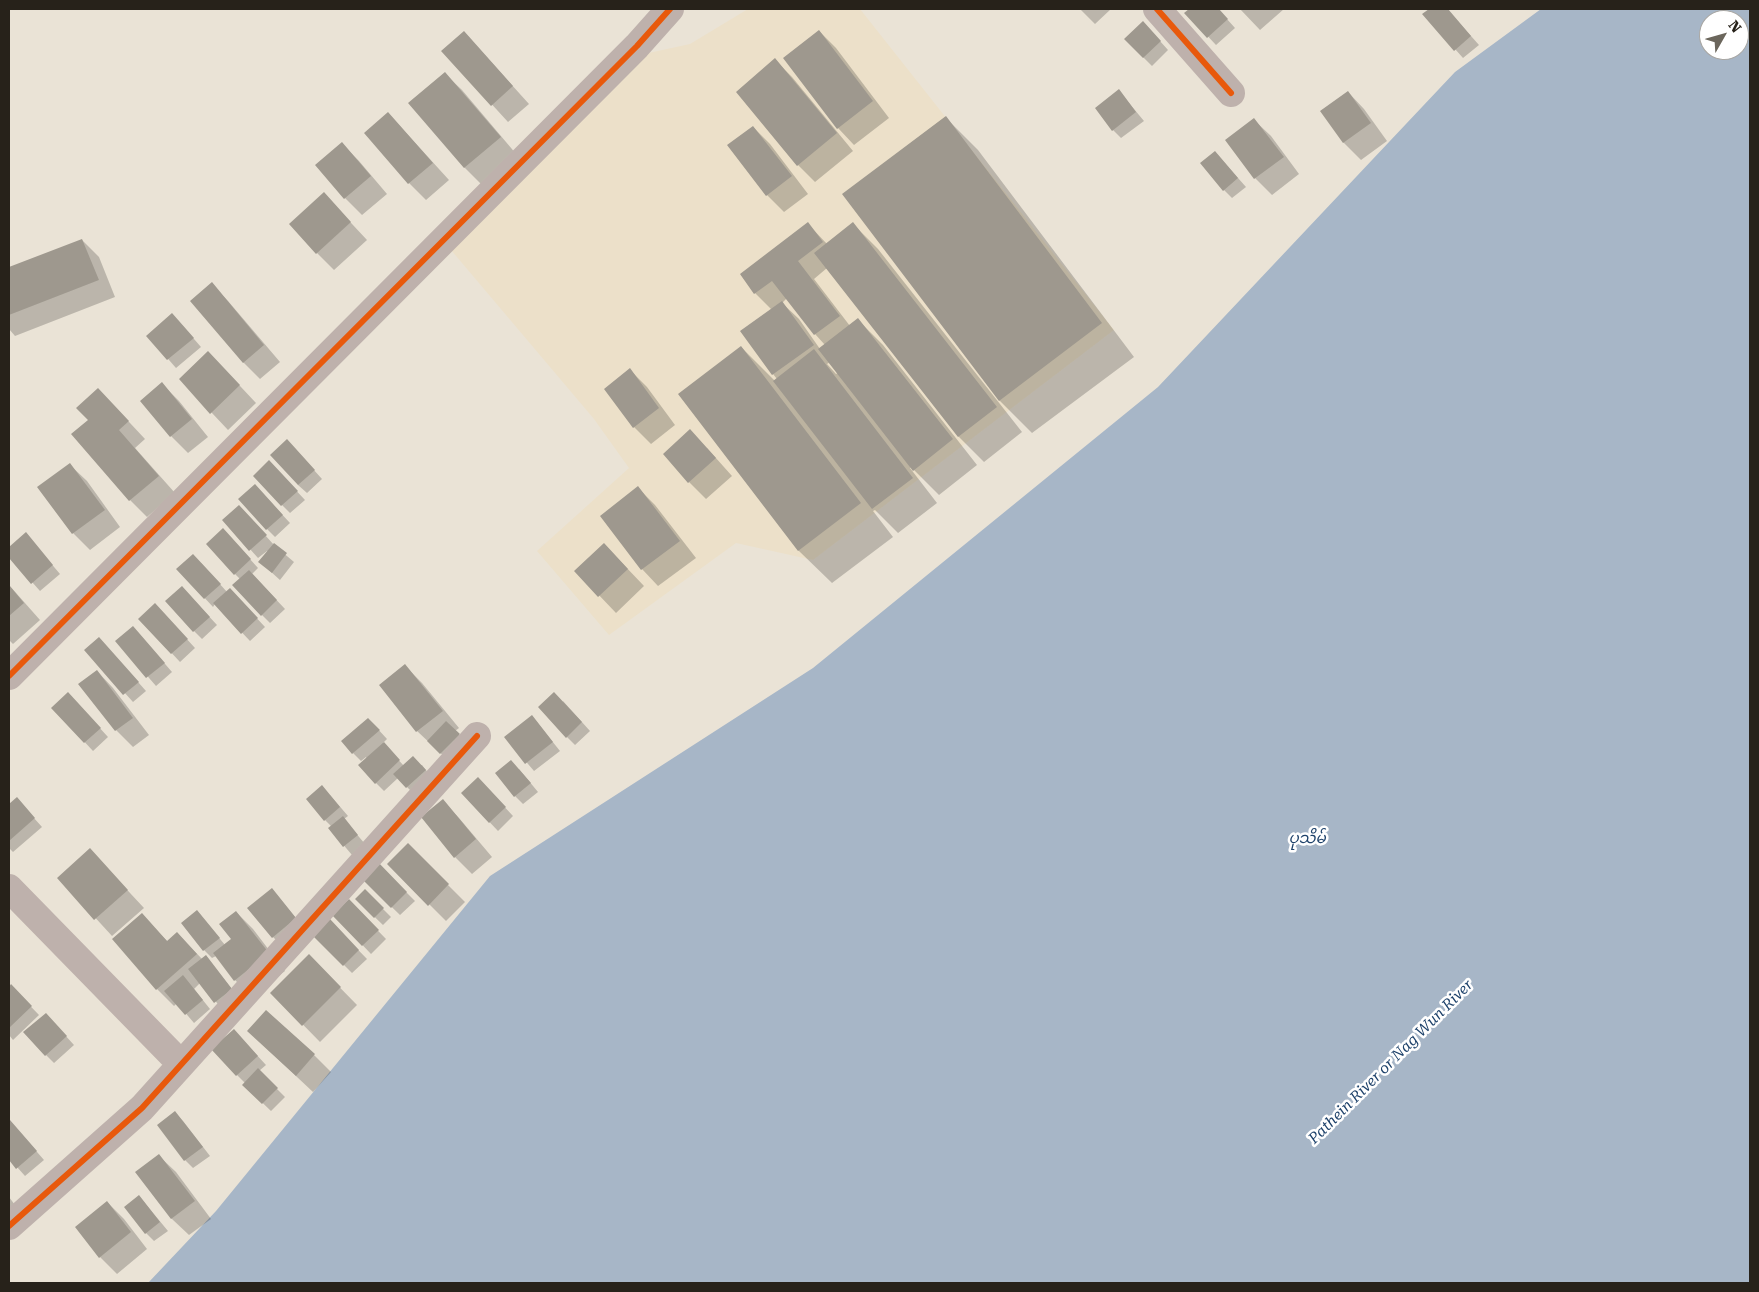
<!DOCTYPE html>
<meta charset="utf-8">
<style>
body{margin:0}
#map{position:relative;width:1759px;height:1292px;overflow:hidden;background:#eae3d6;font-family:"Roboto Serif",serif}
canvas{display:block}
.frame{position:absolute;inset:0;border:10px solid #27221a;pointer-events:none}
.north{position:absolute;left:1699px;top:10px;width:50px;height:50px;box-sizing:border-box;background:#fff;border:1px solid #a9a7a3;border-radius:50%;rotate:52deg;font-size:14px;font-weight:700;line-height:20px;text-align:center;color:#27221a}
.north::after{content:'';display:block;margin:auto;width:18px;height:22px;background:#6b665c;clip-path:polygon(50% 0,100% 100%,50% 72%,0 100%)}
</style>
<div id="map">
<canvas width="1759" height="1292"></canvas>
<div class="frame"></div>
<div class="north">N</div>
</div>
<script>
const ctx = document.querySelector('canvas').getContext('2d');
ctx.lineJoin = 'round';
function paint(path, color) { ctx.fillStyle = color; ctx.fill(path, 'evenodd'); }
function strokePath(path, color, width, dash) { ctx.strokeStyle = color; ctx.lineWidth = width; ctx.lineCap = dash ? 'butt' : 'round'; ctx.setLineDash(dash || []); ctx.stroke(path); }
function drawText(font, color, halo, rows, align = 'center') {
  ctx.font = font + ' "Roboto Serif","Noto Sans Myanmar",serif'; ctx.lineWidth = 5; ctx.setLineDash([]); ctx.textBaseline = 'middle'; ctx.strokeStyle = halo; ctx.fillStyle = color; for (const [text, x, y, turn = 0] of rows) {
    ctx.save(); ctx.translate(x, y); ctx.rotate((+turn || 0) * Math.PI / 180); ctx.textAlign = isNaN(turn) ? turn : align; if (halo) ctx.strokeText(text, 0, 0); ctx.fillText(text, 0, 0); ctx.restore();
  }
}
paint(new Path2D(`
 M748 9H860L1114 330 813 560 736 543 609 635 537 551 629 468 594 419 451 250 644 54 690 44Z`), '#ece0c9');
paint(new Path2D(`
 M1541 9H1750V1283H148L216 1211 490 876 813 668 1158 387 1455 72ZM1709 20H1739V50H1709Z`), '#a7b6c7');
paint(new Path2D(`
 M1080 9H1111L1095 24Z
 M1191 9H1218L1235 28 1216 45 1186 13Z
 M1240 9H1284L1260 30Z
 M1431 9H1447L1479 45 1463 58 1424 14Z
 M819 31 836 48 889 118 854 145 838 128Z
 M1151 31 1168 50 1152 66 1143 57Z
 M464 32 529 104 508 122 443 51Z
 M775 60 792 77 853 151 815 182 798 165Z
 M445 74 462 90 517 155 481 184 464 167Z
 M1119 91 1144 121 1121 138 1113 130Z
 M1348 92 1364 109 1387 141 1361 160 1344 143 1321 111Z
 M388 113 449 180 426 200 409 183 366 133Z
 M945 117 978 150 1134 357 1032 433 1000 401 844 194Z
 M1254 120 1271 136 1299 174 1272 195 1255 178Z
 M753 127 770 144 808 194 784 212 767 195 729 145Z
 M342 144 359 161 387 194 362 215 345 198 317 165Z
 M1215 152 1246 187 1232 198 1224 190Z
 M324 194 367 240 334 270 317 253Z
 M808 224 827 244 853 224 878 249 1022 432 984 462 959 437 827 268 814 279 850 326 858 320 883 345 977 465 939 495 911 467 910 468 937 503 898 533 875 510 873 511 893 537 832 583 799 551 679 394 741 347 775 381 777 379 773 374 772 310 755 293 741 275ZM787 298 815 334 825 345 820 349 799 319 782 303ZM830 362 838 373 836 374 827 364Z
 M82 240 99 257 115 297 15 336 9 329V269Z
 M211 284 228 301 280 362 260 379 243 362Z
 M180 323 201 347 176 368 148 336Z
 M225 370 256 403 228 430 180 379Z
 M630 370 647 387 675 425 651 444 634 427Z
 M162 384 179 401 208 437 188 453 171 436Z
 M115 407 145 439 135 448 175 493 147 517 130 500 73 434Z
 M707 448 732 476 706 499 689 482Z
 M295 449 322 479 307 493 298 485Z
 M70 465 87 481 120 527 90 550 73 533Z
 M277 470 305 500 290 513 282 505Z
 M638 488 655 505 696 558 658 586 642 569Z
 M263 494 290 523 275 537 267 529Z
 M247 515 274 545 294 562 280 580 260 562 268 552 267 551 258 558 224 520Z
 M26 534 60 574 40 591 9 556V549Z
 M231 538 258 568 252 574 285 609 270 623 262 615 241 580 235 574Z
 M604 544 644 586 616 613 576 571Z
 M201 563 227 592 238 598 265 627 250 641 215 604 213 607 178 569Z
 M9 585 40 620 13 644 9 640Z
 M190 596 217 625 202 639 194 631Z
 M163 613 195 648 180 662 140 619Z
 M141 636 172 672 156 686 117 641Z
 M107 647 146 691 133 702 86 650Z
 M405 666 422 683 459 728 455 731 467 743 449 761 417 731 380 685Z
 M97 671 113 688 149 735 133 747 116 730 80 684Z
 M563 701 590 731 575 745 567 737Z
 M76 702 108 737 93 751 53 708Z
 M532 716 560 751 534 771 505 737Z
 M376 727 387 739 383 743 404 766 422 765 433 779 415 795 398 778 384 791 376 783 367 759 366 757 361 761 353 753Z
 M519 769 538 792 523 804 515 796Z
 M486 787 513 816 498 831 462 793Z
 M330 795 348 816 344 819 365 844 352 855 330 829 332 827 325 820Z
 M17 799 42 827 13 852 9 848V806Z
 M443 801 459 818 492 857 472 874 455 857Z
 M408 845 465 902 446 921 389 864Z
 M90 850 144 908 112 936 59 878Z
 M377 863 415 901 400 915 362 878Z
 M272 889 303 927 281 945 273 937Z
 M365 891 391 917 383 925 356 899Z
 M349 901 386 939 371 954 334 915Z
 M197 911 225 945 233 939 236 912 253 929 285 971 252 997 235 980 216 956 212 958 204 950 182 923Z
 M142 915 168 942 177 933 203 960 206 957 239 998 223 1010 200 983 194 989 210 1009 194 1023 177 1003 174 1006 157 989Z
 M330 921 367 959 352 973 314 935Z
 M309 956 357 1005 320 1042 272 993Z
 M11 986 39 1015 13 1040 9 1035V988Z
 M54 1023 74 1045 54 1063 46 1055Z
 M248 1031 314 1055 331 1072 313 1092Z
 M242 1039 266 1065 259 1071 285 1097 271 1111 244 1085 245 1083 237 1075Z
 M175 1113 183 1121 210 1156 193 1168 185 1160Z
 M10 1121 44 1160 25 1176 9 1158Z
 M159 1156 176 1172 211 1219 189 1235 172 1219 137 1172Z
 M139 1196 168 1231 154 1241 146 1233Z
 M9 1197 18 1209 9 1216Z
 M107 1202 124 1219 147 1249 117 1274 100 1257Z`), '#0003');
paint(new Path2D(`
 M1189 9H1219L1228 19 1207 38 1184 13Z
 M1429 9H1448L1471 36 1454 51 1422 14Z
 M1143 21 1161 41 1143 58 1124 39Z
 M819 30 873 101 837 129 783 58Z
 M464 31 513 86 491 106 441 51Z
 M775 58 837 133 797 166 736 92Z
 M445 72 501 137 464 168 408 103Z
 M1119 89 1136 112 1112 131 1095 108Z
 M1348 91 1371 123 1343 143 1320 111Z
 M388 112 433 163 408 184 364 133Z
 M946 116 1102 323 999 401 842 194Z
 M1254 118 1284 157 1254 179 1225 140Z
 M753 126 792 176 766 196 727 145Z
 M342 142 371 176 344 199 315 165Z
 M1215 151 1238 178 1223 191 1200 163Z
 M324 192 351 222 316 254 289 224Z
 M808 222 823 242 798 261 840 316 814 335 772 281 754 294 740 274Z
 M853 222 997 407 958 437 814 253Z
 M82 239 99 280 9 315V267Z
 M212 282 264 345 243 363 190 301Z
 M782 301 814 345 772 375 740 331Z
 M172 313 194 338 167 360 146 336Z
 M858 318 953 439 913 471 818 349Z
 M741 346 861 503 798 551 678 394Z
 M814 349 913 478 872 509 773 381Z
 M208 351 240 385 210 414 179 379Z
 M630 368 659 408 633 428 604 389Z
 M162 382 192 419 170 437 140 401Z
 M98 388 129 421 119 430 159 476 129 501 71 434 88 420 76 408Z
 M690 429 716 458 688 483 663 454Z
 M287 439 315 470 298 485 270 455Z
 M269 460 298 491 281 506 253 476Z
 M70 463 105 510 72 534 37 487Z
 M255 484 283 515 266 530 238 499Z
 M638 486 680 541 641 570 600 516Z
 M239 505 267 535 249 551 222 520Z
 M223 528 251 559 234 575 206 544Z
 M26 532 53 565 31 584 9 558V547Z
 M274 543 287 553 272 573 258 562Z
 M604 543 628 569 598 597 574 571Z
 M193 554 221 584 204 599 176 569Z
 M249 570 277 600 261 616 232 585Z
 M9 585 24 603 9 616Z
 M182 586 210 617 193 632 165 601Z
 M230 588 258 618 241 634 213 603Z
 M155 603 188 639 171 654 138 619Z
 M133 626 165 663 146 678 115 641Z
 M99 637 139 682 123 695 84 650Z
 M405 664 443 711 416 732 379 685Z
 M97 670 133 718 115 731 78 684Z
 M68 692 101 728 84 743 51 708Z
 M554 692 582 722 566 738 538 707Z
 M532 715 553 742 525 764 504 737Z
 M368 718 380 730 352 754 341 741Z
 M446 721 460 734 440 754 427 741Z
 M384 742 400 760 375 784 358 765Z
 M413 756 426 770 406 788 393 774Z
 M511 760 531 783 514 797 495 773Z
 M478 777 506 807 489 823 461 793Z
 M322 785 340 807 324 821 306 799Z
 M17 797 35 818 9 841V804Z
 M443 799 476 839 454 858 421 817Z
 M343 816 358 835 343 847 328 828Z
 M408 843 449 884 428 906 387 864Z
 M90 848 128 890 94 920 57 878Z
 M377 861 407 892 391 908 361 878Z
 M272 888 296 918 272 938 247 908Z
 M365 889 384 908 374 918 355 899Z
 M349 899 379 930 362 946 332 915Z
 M197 910 220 938 203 951 181 923Z
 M236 911 269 953 234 981 213 953 231 939 219 924Z
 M142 913 167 941 177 932 197 954 156 990 112 939Z
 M330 919 359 950 343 966 312 935Z
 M309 954 341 987 302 1026 270 993Z
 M206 955 232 989 214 1003 188 969Z
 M183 975 203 1000 185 1015 164 991Z
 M11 984 32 1006 9 1028V987Z
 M266 1010 315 1054 296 1076 247 1031Z
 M46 1013 67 1036 45 1056 23 1032Z
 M234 1029 258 1056 236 1076 211 1049Z
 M258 1068 278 1088 262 1104 242 1085Z
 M175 1111 203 1147 184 1161 157 1125Z
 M10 1120 37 1151 16 1169 9 1160Z
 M159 1154 195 1201 171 1219 135 1172Z
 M139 1195 160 1222 145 1234 124 1207Z
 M107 1201 131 1232 99 1258 75 1227Z`), '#9e988e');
strokePath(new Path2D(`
 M1157 9 1231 93
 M9 676 637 46 670 9
 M9 888 181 1064
 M9 1226 142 1108 477 736`), '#beb1ac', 28);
strokePath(new Path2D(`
 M1157 9 1231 93
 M9 676 637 46 670 9
 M9 1226 142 1108 477 736`), '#e8590c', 6);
drawText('italic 15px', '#1d416a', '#fff', [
 ["ပုသိမ်",1307,839],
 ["Pathein River or Nag Wun River",1391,1062,-45]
]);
</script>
